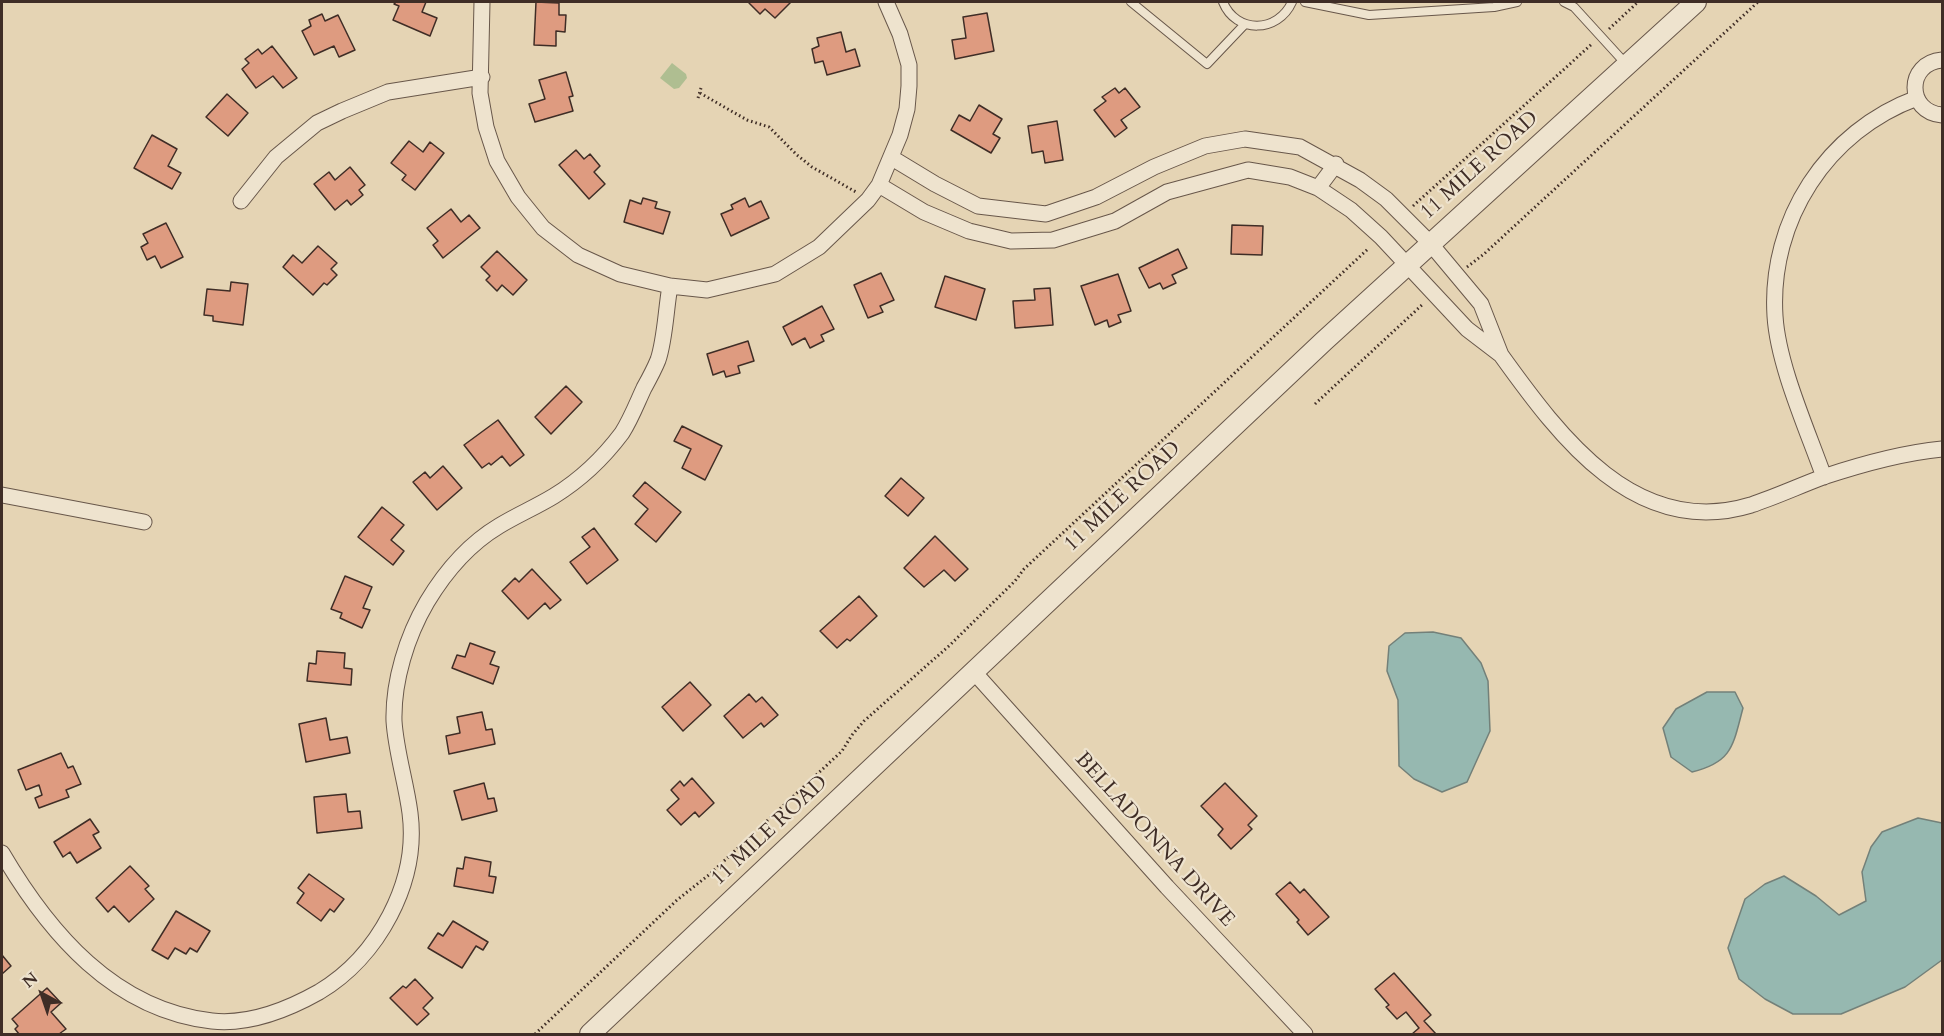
<!DOCTYPE html>
<style>
body{margin:0}
#map{position:relative;width:1944px;height:1036px;overflow:hidden;background:#e5d4b4;font-family:Cardo,serif}
canvas{display:block}
.frame{position:absolute;inset:0;border:3px solid #3f2d26;pointer-events:none}
.north{position:absolute;left:12px;top:964px;width:60px;height:60px;-webkit-text-stroke:4px #eee3ce;paint-order:stroke;rotate:320deg;font-size:16px;font-weight:700;line-height:24px;text-align:center;color:#3f2d26}
.north::after{content:'';display:block;margin:auto;width:21px;height:27px;background:#3f2d26;clip-path:polygon(50% 0,100% 100%,50% 72%,0 100%)}
</style>
<div id="map">
<canvas width="1944" height="1036"></canvas>
<div class="frame"></div>
<div class="north">N</div>
</div>
<script>
const ctx = document.querySelector('canvas').getContext('2d');
ctx.lineJoin = 'round';
function paint(path, color) { ctx.fillStyle = color; ctx.fill(path, 'evenodd'); }
function strokePath(path, color, width, dash) { ctx.strokeStyle = color; ctx.lineWidth = width; ctx.lineCap = dash ? 'butt' : 'round'; ctx.setLineDash(dash || []); ctx.stroke(path); }
function drawText(font, color, halo, rows, align = 'center') {
  ctx.font = font + ' Cardo,serif'; ctx.lineWidth = 4.5; ctx.setLineDash([]); ctx.textBaseline = 'middle'; ctx.strokeStyle = halo; ctx.fillStyle = color; for (const [text, x, y, turn = 0] of rows) {
    ctx.save(); ctx.translate(x, y); ctx.rotate((+turn || 0) * Math.PI / 180); ctx.textAlign = isNaN(turn) ? turn : align; if (halo) ctx.strokeText(text, 0, 0); ctx.fillText(text, 0, 0); ctx.restore();
  }
}
paint(new Path2D(`
 M672 63 686 74 687 78 679 88 674 89 660 78Z`), '#afbe91');
const water = new Path2D(`
 M1433 632 1461 638 1481 663 1488 681 1490 731 1467 782 1442 792 1414 779 1399 766 1398 700 1387 671 1389 646 1405 633Z
 M1707 692H1735L1743 708C1733 745 1733 762 1692 772L1671 757 1663 728 1676 709Z
 M1918 818 1942 823V960L1905 987 1841 1014H1793L1765 999 1739 979 1728 948 1745 899 1765 884 1784 876 1816 896 1839 915 1866 901 1862 872 1871 847 1882 832Z`);
paint(water, '#96b8b0');
strokePath(water, '#738079', 1.5);
const building = new Path2D(`
 M396 2H426L422 12 437 18 430 36 393 20 399 6 394 4Z
 M536 2 559 3V15H566L565 32 556 31V46L534 45Z
 M750 2H791L775 18 765 9 760 14 749 3Z
 M987 13 994 51 955 59 952 40 966 38 963 17Z
 M322 14 325 21 338 15 355 50 339 57 334 46 314 55 302 31 311 26 309 20Z
 M841 32 846 52 855 49 860 66 827 75 823 61 815 63 812 49 819 46 817 38Z
 M272 46 297 78 283 88 273 76 256 88 242 69 249 63 245 59 258 49 262 54Z
 M566 72 573 96 569 97 573 111 535 122 529 104 545 99 539 80Z
 M1115 88 1119 93 1125 88 1140 107 1121 120 1127 128 1115 137 1094 110 1106 101 1102 97Z
 M227 94 248 113 228 136 206 117Z
 M979 105 1002 119 993 134 1000 138 991 153 951 130 959 115 970 121Z
 M1057 121 1063 160 1045 163 1043 151 1032 153 1028 126Z
 M152 135 177 149 168 166 181 173 172 189 134 168Z
 M409 141 423 152 430 142 444 153 415 190 402 180 406 175 391 163Z
 M576 150 584 159 590 154 600 166 594 172 605 184 589 199 559 165Z
 M350 167 365 185 359 190 363 195 351 205 347 200 335 210 314 184 329 172 335 180Z
 M643 198 657 202 655 208 670 212 663 234 624 222 630 200 641 204Z
 M745 198 749 207 761 201 769 218 731 236 721 214 733 209 731 205Z
 M451 209 461 222 469 215 480 228 443 258 433 245 438 241 427 228Z
 M166 223 183 257 161 268 155 256 147 260 141 247 148 243 143 234Z
 M1232 225 1263 226 1262 255 1231 254Z
 M318 246 337 263 331 269 337 275 327 285 324 283 313 295 283 267 293 255 302 263Z
 M1178 249 1187 268 1172 275 1176 283 1163 289 1160 283 1149 288 1139 268Z
 M497 251 527 280 513 295 502 285 497 291 486 280 490 276 481 267Z
 M881 273 894 300 880 306 883 312 868 318 854 285Z
 M1118 274 1131 311 1118 315 1121 322 1109 327 1107 320 1095 325 1081 286Z
 M945 276 985 289 976 320 935 307Z
 M231 282 248 284 243 325 213 321V316L204 315 207 289 230 291Z
 M1050 288 1053 325 1015 328 1013 301 1035 300 1034 289Z
 M822 306 834 329 821 335 824 341 810 348 805 338 792 345 783 327Z
 M748 341 754 361 738 366 740 373 726 377 724 371 713 375 707 354Z
 M566 386 582 402 551 434 535 417Z
 M498 420 524 455 510 466 502 456 491 465 489 463 482 468 464 445Z
 M682 426 722 446 705 480 682 468 691 449 674 441Z
 M443 466 462 488 437 510 413 482 425 472 430 478Z
 M901 478 924 498 908 516 885 496Z
 M645 482 681 512 656 542 635 524 648 509 633 496Z
 M382 507 404 525 391 540 404 551 393 565 358 537Z
 M594 528 618 560 587 584 570 562 590 547 582 537Z
 M935 536 968 569 955 581 944 570 924 587 904 568Z
 M532 569 561 600 550 609 545 603 528 619 502 591 515 578 519 582Z
 M345 576 372 587 363 608 370 610 362 628 340 618 342 613 331 609Z
 M859 596 877 616 850 641 847 639 837 648 820 631Z
 M470 643 495 652 490 664 499 667 493 684 452 668 457 655 465 657Z
 M317 651 345 653 344 668 352 669 351 685 307 681 309 663 316 664Z
 M690 682 711 705 683 731 662 707Z
 M749 694 756 702 762 697 778 715 764 727 761 723 743 738 724 716Z
 M482 712 486 730 492 729 495 744 449 754 446 736 460 733 457 717Z
 M326 718 330 740 347 737 350 753 306 762 299 724Z
 M61 753 68 768 73 766 81 784 66 790 69 797 39 808 35 798 42 795 39 785 26 790 18 770Z
 M692 778 714 803 699 817 695 812 681 825 667 810 679 799 671 790 680 781 684 786Z
 M484 783 488 799 494 798 497 811 462 820 454 791Z
 M1225 783 1257 816 1248 825 1252 829 1231 849 1218 835 1223 829 1201 806Z
 M346 794 348 812 360 811 362 828 317 833 314 797Z
 M90 819 99 832 93 835 101 848 77 863 70 852 63 857 54 842Z
 M465 857 491 862 489 876 496 877 493 893 454 886 457 868 463 869Z
 M130 866 149 886 145 889 154 899 129 922 114 906 108 912 96 898Z
 M309 874 344 899 334 912 330 909 321 921 297 903 304 893 298 888Z
 M1290 882 1300 893 1304 889 1329 917 1308 935 1297 922 1299 920 1276 894Z
 M176 911 210 931 197 952 190 948 186 954 175 948 168 959 152 950Z
 M453 921 488 942 483 950 476 946 462 968 428 948 438 933 443 936Z
 M2 955 11 966 2 974Z
 M1394 973 1431 1015 1424 1021 1436 1034H1412L1419 1028 1406 1012 1397 1019 1386 1007 1389 1005 1375 989Z
 M415 979 433 998 423 1008 429 1014 417 1025 390 998 403 986 406 988Z
 M47 988 61 1003 51 1012 66 1029 59 1034H19L15 1029 18 1026 12 1019Z`);
paint(building, '#de9b80');
strokePath(building, '#3f2d26', 1.5);
const service = new Path2D(`
 M1131 2 1207 64 1245 24
 M1223 2C1236 34 1278 33 1292 2
 M1305 2 1369 15 1494 7 1517 2
 M1564 2 1574 7 1626 64`);
const minor = new Path2D(`
 M482 2 480 93 486 127 497 161 518 197 543 228 578 255 620 274 670 286 707 290 775 274 819 247 868 200 879 185 900 135 907 109 909 86V65L900 34 886 2
 M1942 60C1906 63 1906 112 1942 115
 M879 185 924 212 969 231 1011 241 1053 240 1115 221 1167 192 1248 170 1290 177 1318 188 1351 210 1381 237 1467 329 1501 355 1481 304 1430 243 1386 199 1360 180 1300 147 1245 139 1205 146 1154 167 1096 197 1046 214 978 206 935 184 892 158
 M1318 188 1336 164
 M241 201 276 157 317 123 342 111 388 92 482 77
 M1501 355C1560 437 1636 540 1751 505 1775 497 1799 486 1823 477 1862 464 1901 453 1942 449
 M1824 477C1807 429 1778 365 1775 316 1769 220 1827 131 1917 98
 M2 495 144 522
 M974 672 1167 887 1305 1034
 M2 853C49 933 114 1010 212 1021 249 1025 287 1010 319 992 378 957 419 882 410 813 406 782 396 752 394 721 393 681 407 636 427 602 445 572 469 544 499 526 517 515 536 507 554 496 580 480 604 457 622 433 631 419 637 403 644 388 649 379 654 370 658 360 665 340 666 308 670 286`);
const tertiary = new Path2D(`
 M590 1034 1324 341 1696 2`);
strokePath(service, '#68574a', 10);
strokePath(minor, '#68574a', 17);
strokePath(tertiary, '#68574a', 22);
strokePath(new Path2D(`
 M1609 29 1638 2
 M700 93 747 120 769 127 797 155 812 167 856 192
 M698 98 701 88
 M1413 206 1593 43
 M1467 267 1484 254 1758 2
 M1315 404 1423 304
 M535 1034 677 900 710 874 842 751 852 735 864 721 950 645 1015 581 1024 569 1369 248`), '#3f2d26', 3, [1.5, 3]);
strokePath(service, '#eee3ce', 8);
strokePath(minor, '#eee3ce', 15);
strokePath(tertiary, '#eee3ce', 20);
drawText('21px', '#3f2d26', '#eee3ce', [
 ["11 MILE ROAD",1480,166,-42],
 ["11 MILE ROAD",1123,497,-43],
 ["11 MILE ROAD",770,831,-43],
 ["BELLADONNA DRIVE",1154,840,48]
]);
</script>
